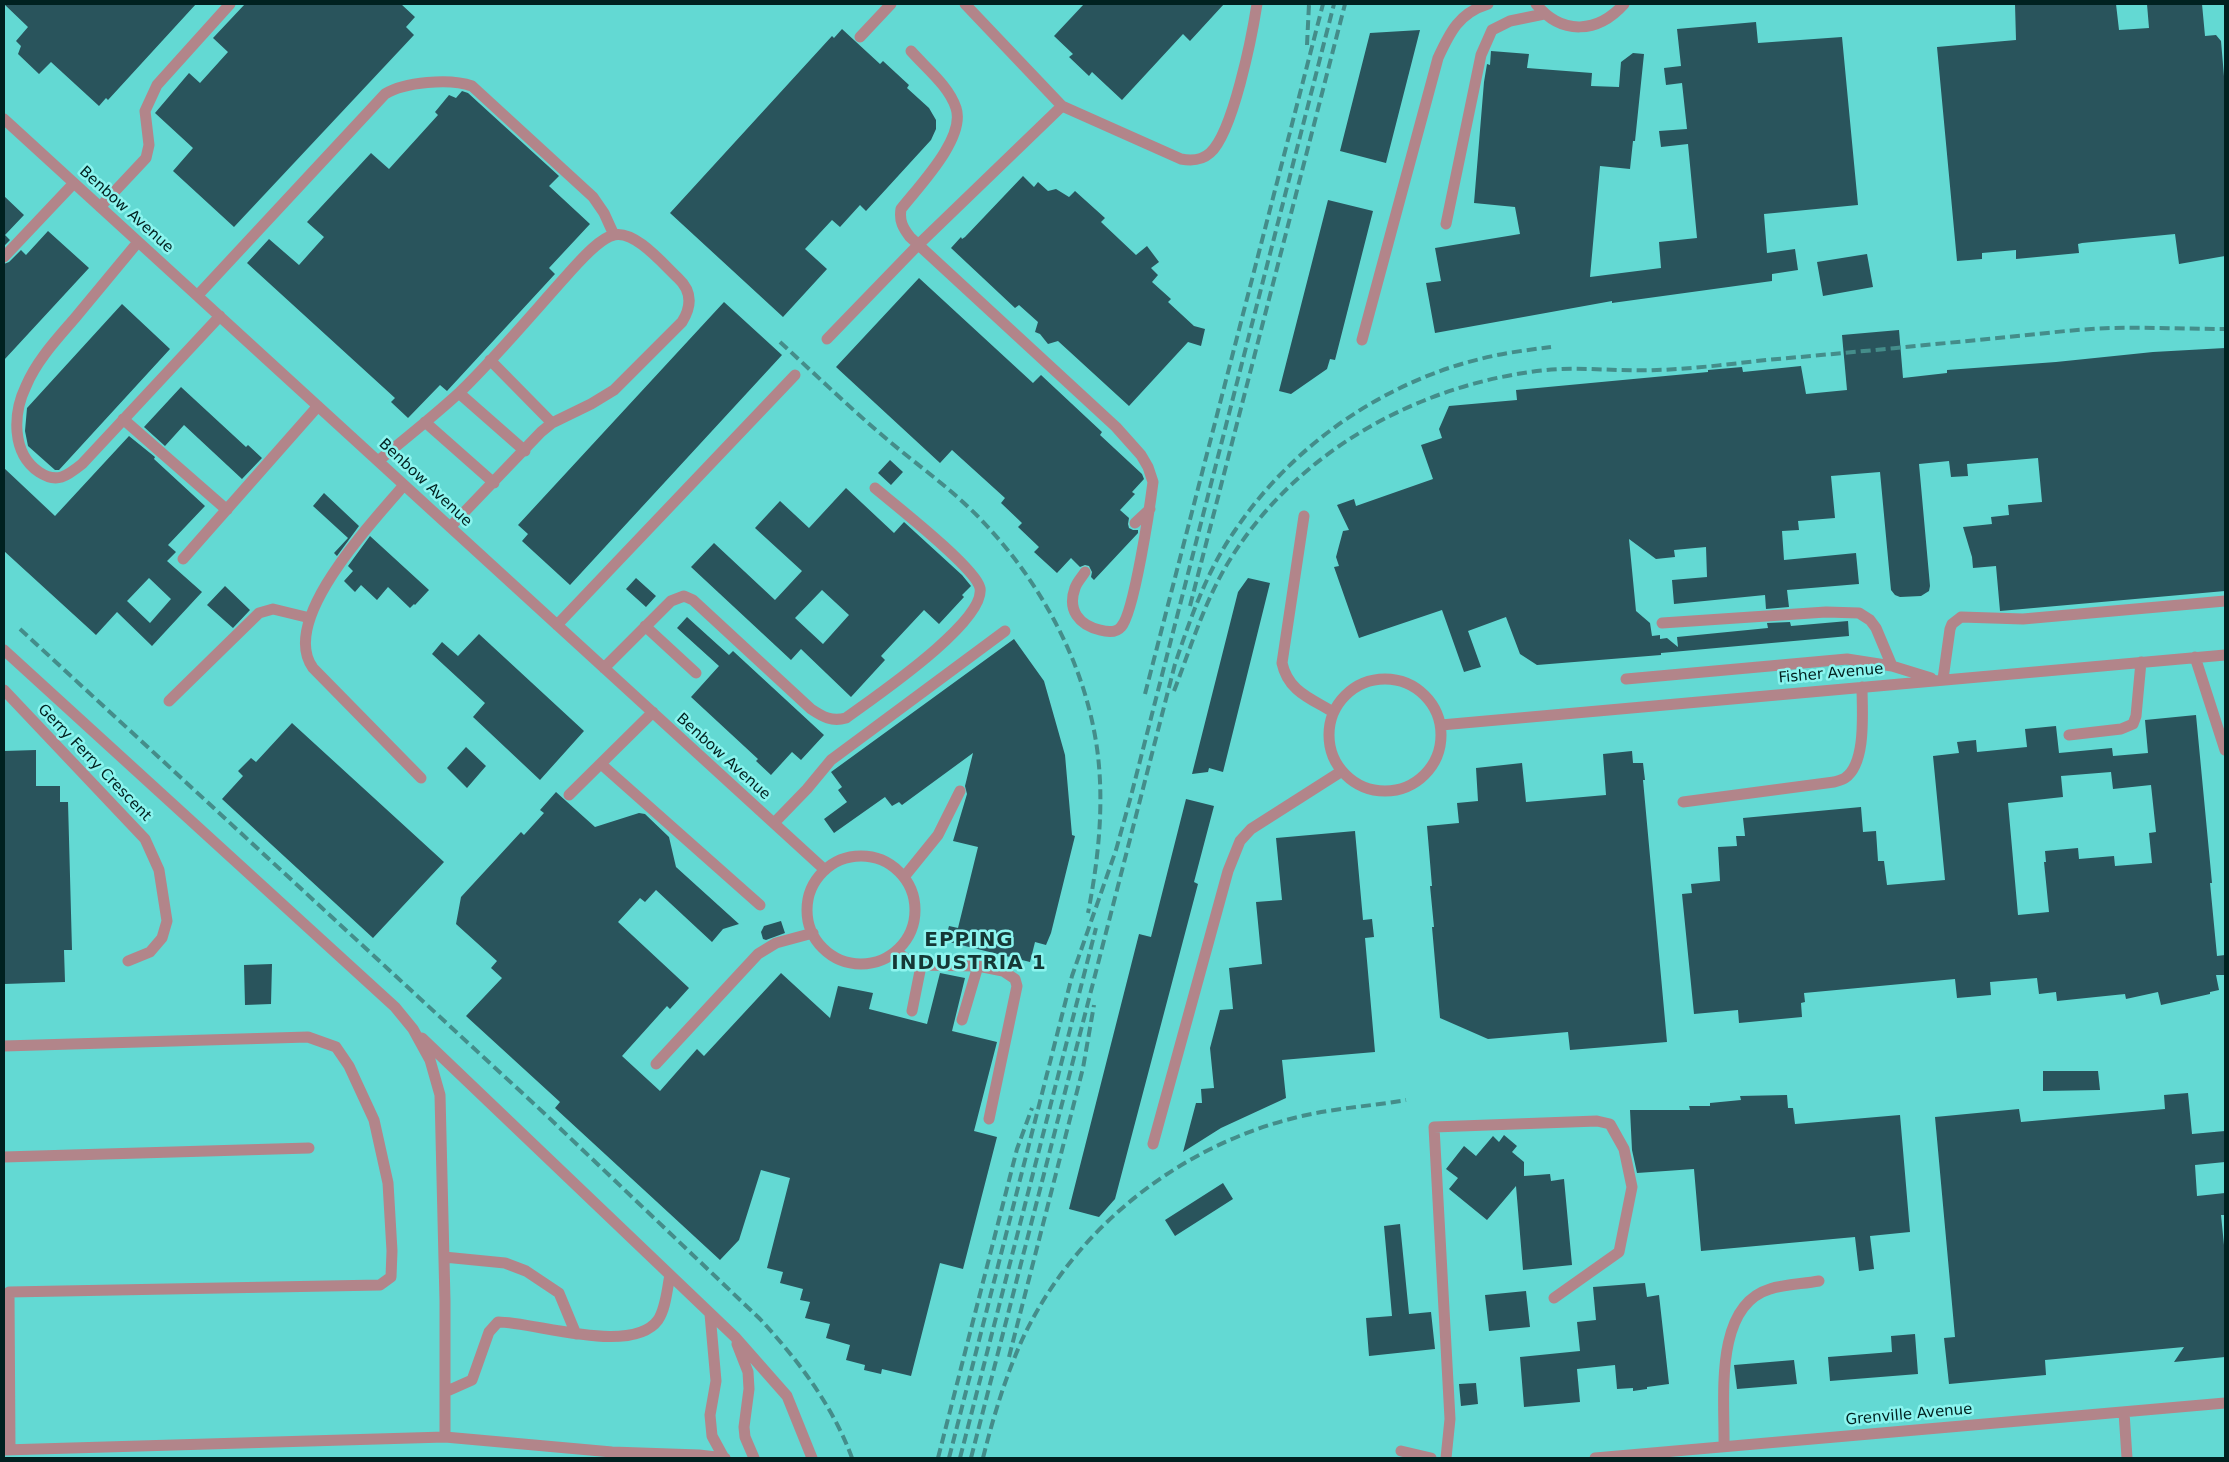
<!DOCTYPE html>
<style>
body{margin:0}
#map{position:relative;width:2229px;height:1462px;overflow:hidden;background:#7de6e1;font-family:"DejaVu Sans",sans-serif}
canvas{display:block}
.frame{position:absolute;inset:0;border:5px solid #002120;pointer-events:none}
</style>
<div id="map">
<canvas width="2229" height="1462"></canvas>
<div class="frame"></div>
</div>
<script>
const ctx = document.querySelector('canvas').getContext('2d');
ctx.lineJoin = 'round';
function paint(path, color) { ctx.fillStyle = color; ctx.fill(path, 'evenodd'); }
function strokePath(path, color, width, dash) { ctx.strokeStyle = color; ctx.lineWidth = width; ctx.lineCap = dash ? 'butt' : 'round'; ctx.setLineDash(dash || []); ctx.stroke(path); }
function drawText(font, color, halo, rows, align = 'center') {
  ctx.font = font + ' "DejaVu Sans",sans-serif'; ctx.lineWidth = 5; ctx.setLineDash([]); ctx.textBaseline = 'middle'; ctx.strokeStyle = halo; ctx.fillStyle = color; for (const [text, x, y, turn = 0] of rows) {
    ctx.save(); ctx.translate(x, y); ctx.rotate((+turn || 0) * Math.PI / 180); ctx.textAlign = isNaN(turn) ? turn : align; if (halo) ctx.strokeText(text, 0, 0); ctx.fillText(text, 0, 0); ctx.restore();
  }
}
paint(new Path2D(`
 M4 4H2225V1458H4Z`), '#63d9d3');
paint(new Path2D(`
 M4 4H196L108 100 106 98 99 106 51 62 39 74 18 54 21 46 16 41 28 27Z
 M245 4H401L415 17 406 27 414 35 234 227 173 171 193 148 155 113 189 73 200 83 228 52 213 38Z
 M1084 4H1224L1190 41 1183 34 1122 100 1092 72 1089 76 1069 57 1073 54 1054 36Z
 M2015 4H2116L2119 30 2149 28 2147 4H2202L2205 36 2216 35 2221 41 2225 88V256L2179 264 2175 234 2082 243 2078 244 2079 253 2016 259V250L1982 253V259L1957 261 1937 47 2016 40Z
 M1756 22 1758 43 1842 37 1858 205 1764 214 1767 253 1795 249 1798 270 1772 274V281L1612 303V301L1435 333 1426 283 1441 281 1435 248 1520 234 1515 207 1474 203 1484 82 1487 64 1490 65 1491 51 1529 54 1527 68 1592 73 1591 86 1619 87 1621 62 1633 53 1644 54 1635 141H1633L1630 169 1600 166 1590 277 1661 268 1659 242 1697 238 1688 144 1661 147 1659 131 1687 129 1682 83 1666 85 1664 68 1681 66 1677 29Z
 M842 29 880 64 883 61 909 85 907 88 929 108 936 120V129L931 140 866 211 860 205 840 227 832 220 805 249 827 269 783 317 670 213 832 36 834 38Z
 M1420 30 1386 163 1340 151 1370 33Z
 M462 91 468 93 559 176 549 186 590 224 549 268 555 274 447 391 440 385 408 418 391 402 395 398 247 263 269 239 299 265 324 237 307 222 371 153 389 169 438 115 435 112 449 95 456 98Z
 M1023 176 1034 187 1038 182 1048 191 1056 189 1069 197 1075 191 1105 218 1101 222 1136 255 1147 246 1159 262 1151 268 1158 275 1152 282 1171 299 1168 302 1194 326 1205 329 1201 346 1188 342 1129 406 1058 341 1048 344 1040 334 1035 332 1038 322 1019 305 1015 308 951 248 961 237 962 239 965 237Z
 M4 196 24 215 5 235 10 240 4 246Z
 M1328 200 1373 211 1335 360 1330 359 1327 369 1291 394 1279 391Z
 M48 231 89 268 4 360V264L9 262 21 250 26 255Z
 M1867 254 1873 287 1823 296 1817 262Z
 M919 278 1033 383 1041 375 1102 432 1100 435 1142 474 1144 479 1132 492 1135 494 1120 510 1129 518 1128 524 1129 528 1133 530H1138V533L1094 580 1091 577 1092 572 1089 566 1085 565 1080 567 1071 558 1057 573 1034 552 1039 547 1018 527 1022 523 1001 503 1005 498 952 450 940 463 836 367Z
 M724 302 782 355 570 585 522 541 528 534 518 525Z
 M122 304 170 349 59 470H55L28 446 25 431 27 408Z
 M1899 330 1903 378 1947 373V370L2056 362 2153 352 2225 348V591L2000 611 1996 566 1973 568 1972 557 1963 527 1992 524 1991 517 2009 515 2008 505 2042 502 2038 458 1967 464 1968 476 1951 477 1949 461 1919 464 1930 586 1929 591 1921 596 1900 597 1895 595 1891 590 1880 472 1831 476 1835 518 1798 521 1799 530 1782 531 1784 560 1856 553 1859 584 1787 590 1789 607 1766 609 1765 595 1674 604 1672 580 1707 577 1706 547 1674 550 1675 557 1656 559 1629 539 1636 611 1650 623 1652 636 1660 635V639L1667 638 1678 647 1677 637 1768 628 1767 623 1790 622 1791 626 1848 621 1849 636 1661 653V655L1537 665 1520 654 1506 617 1468 631 1481 667 1464 672 1442 610 1359 638 1334 567 1339 566 1336 557 1343 531 1349 530 1337 505 1354 499 1356 506 1433 479 1421 445 1442 438 1439 429 1449 406 1517 400 1516 390 1708 372V370L1742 367 1743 372 1801 366 1806 394 1847 390 1842 335Z
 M181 387 246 447 248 445 262 458 242 479 184 425 165 446 144 427Z
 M129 436 155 457 154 459 205 506 168 545 176 552 167 561 202 592 152 646 117 612 96 635 4 551V468L55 516ZM149 578 171 599 150 623 127 601Z
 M890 460 903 472 891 485 878 473Z
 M846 488 894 533 904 522 962 575 971 586 962 595 964 597 939 624 924 610 881 656 885 660 851 697 801 649 791 660 691 567 714 543 775 600 802 571 755 528 780 501 809 528ZM822 590 849 615 823 644 795 618Z
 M324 493 359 526 337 556 334 553 348 538 313 506Z
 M370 536 429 590 415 605 414 604 410 608 388 587 377 600 361 585 355 592 344 581 353 571 348 566Z
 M636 578 656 596 646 607 626 589Z
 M1248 578 1270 583 1223 772 1209 768 1208 772 1192 774 1238 592Z
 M225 586 250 610 233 628 207 605Z
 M687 617 729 655 733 651 824 735 801 760 792 752 771 775 756 761 758 759 691 697 719 666 677 628Z
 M479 634 584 731 540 780 473 717 485 703 432 654 442 642 458 656Z
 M1014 639 1044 681 1065 755 1072 835 1075 836 1051 933 1046 945 1035 942 1030 962 945 941 949 926 958 928 978 847 953 841 967 794 965 786 973 753 902 805 899 802 892 806 885 797 834 833 824 819 847 802 838 790 842 787 831 772Z
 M2196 715 2212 883H2210L2217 956 2225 955V975H2216L2219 990 2210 992V994L2161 1005 2158 992 2126 999 2125 994 2057 1001 2056 992 2039 994 2037 978 1990 982 1991 995 1957 998 1955 979 1804 993 1805 1002 1801 1003 1802 1017 1739 1023 1738 1010 1694 1014 1682 894 1692 893 1691 884 1720 881 1718 847 1737 846 1736 836H1745L1743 818 1861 807 1863 832 1876 831 1878 861H1884L1887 885 1945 880 1933 756 1959 753 1957 742 1976 740 1977 752 2027 747 2025 729 2056 726 2059 753 2112 748 2113 756 2148 753 2145 720ZM2111 772 2113 789 2151 785 2156 832 2149 833 2152 863 2115 866 2114 856 2079 859 2078 848 2045 851 2046 862H2044L2049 912 2018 915 2008 803 2063 797 2061 776Z
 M292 723 444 862 373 938 222 799 243 776 238 771 251 758 256 762Z
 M466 747 486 766 467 788 447 768Z
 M36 750V786H60V802H68L72 950H64L65 982 4 984V751Z
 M1632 751 1633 763H1643L1645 780H1643L1667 1042 1570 1050 1568 1032 1488 1039 1440 1018 1432 927H1434L1430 886H1432L1427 826 1459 823 1457 803 1478 801 1476 768 1522 763 1526 802 1606 795 1603 754Z
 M556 792 595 827 639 813 645 814 669 837 676 867 739 924 723 929 712 942 656 890 645 902 640 898 618 922 689 988 670 1009 667 1006 622 1056 660 1091 697 1049 704 1056 781 973 830 1018 838 986 873 993 869 1009 927 1024 940 973 965 978 952 1031 997 1042 974 1131 997 1137 963 1269 940 1263 911 1376 882 1369 881 1374 864 1370 865 1365 846 1360 850 1345 826 1338 830 1324 805 1318 810 1302 800 1300 803 1289 780 1283 783 1272 767 1268 790 1178 761 1170 739 1240 720 1260 555 1108 560 1102 466 1016 502 978 491 968 497 961 456 924 461 897 521 832 524 835 544 813 540 810Z
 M1186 799 1214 806 1194 882 1198 884 1115 1199 1099 1217 1069 1209 1139 934 1151 937Z
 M1355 831 1363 920 1372 919 1374 937 1365 938 1375 1052 1282 1060 1286 1098 1221 1128 1183 1152 1196 1103H1202L1201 1089 1214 1088 1210 1048 1220 1010 1233 1009 1229 968 1262 964 1256 902 1282 900 1276 838Z
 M781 921 785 933 766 940 763 939 761 932 764 926Z
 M272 964 271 1004 245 1005 244 965Z
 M2043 1071H2098L2100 1090 2043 1091Z
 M2188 1093 2192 1134 2225 1131V1162L2195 1165 2197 1196 2225 1193V1215H2221L2225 1255V1357L2174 1362 2184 1347 2045 1360 2046 1375 1949 1384 1944 1338 1955 1337 1935 1117 2019 1109 2021 1122 2165 1109 2164 1095Z
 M1787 1095 1788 1108H1793L1795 1124 1900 1115 1910 1232 1870 1236 1874 1269 1859 1271 1855 1237 1701 1251 1694 1169 1637 1173 1632 1150 1630 1110H1690L1689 1106H1710V1103L1741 1100 1740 1096Z
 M1504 1135 1517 1146 1512 1152 1524 1162V1176L1550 1174 1551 1181 1564 1179 1572 1265 1523 1270 1516 1186 1487 1220 1449 1189 1458 1178 1446 1169 1464 1146 1476 1156 1493 1136 1499 1142Z
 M1223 1183 1233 1199 1175 1236 1165 1220Z
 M1400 1224 1409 1314 1431 1312 1435 1349 1369 1356 1366 1318 1392 1316 1384 1226Z
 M1645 1283 1647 1297 1659 1295 1669 1384 1647 1387V1389L1633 1391V1388L1617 1389 1615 1365 1577 1369 1580 1402 1524 1407 1520 1357 1580 1351 1577 1322 1596 1320 1593 1287Z
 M1526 1291 1530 1327 1489 1331 1485 1295Z
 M1915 1334 1918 1374 1830 1381 1828 1357 1892 1352 1891 1336Z
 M1794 1360 1797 1384 1737 1389 1734 1365Z
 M1476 1383 1478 1404 1461 1406 1459 1384Z`), '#29545c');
strokePath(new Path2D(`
 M965 4 1062 106 1181 159C1191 161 1201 161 1210 153 1233 133 1252 36 1257 4
 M1536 4C1562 36 1598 33 1624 4
 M860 37 891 4
 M911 51C926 68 949 86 956 108 966 138 919 186 901 209 899 221 903 228 910 237L1116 427 1141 455 1148 467 1153 482C1150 506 1134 614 1121 627 1116 633 1107 632 1100 630 1079 625 1067 610 1075 588 1077 582 1082 577 1085 572
 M4 119 825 870
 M100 207 146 158 149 145 145 111 157 85 230 4
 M1446 224 1481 55 1492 30 1510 21 1544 14
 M138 242C117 267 96 293 75 318 57 339 37 360 26 386 13 413 11 453 39 472 57 484 67 476 82 464L220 316
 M4 257 74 183
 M198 295 385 94C404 82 450 78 472 86L593 197 604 213 614 235
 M827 339 918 245 1062 106
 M1362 340 1438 58C1450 32 1459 13 1488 4
 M490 360 552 423
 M459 393 525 451
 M123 419 227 510
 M425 422 494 483
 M378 461C406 438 434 416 460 392 498 355 532 314 568 274 578 263 599 238 614 235 635 230 663 264 678 278 692 291 692 306 682 322L614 390 591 404 552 423 541 432 450 527
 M404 485C374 521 278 620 313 668L421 778
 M1304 516 1282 663C1288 691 1310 698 1333 712
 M1135 523 1150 509
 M183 559 318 406
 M1662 623 1826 612 1859 613 1870 620 1876 628 1892 666
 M557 625 795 375
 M645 626 696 673
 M4 650 395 1007 413 1029 430 1060 440 1095 445 1301V1437
 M2195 657 2225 750
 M604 668 671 601 684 596 693 600 811 709C823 717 832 722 846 718 873 698 986 622 980 588 976 568 894 504 875 488
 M1329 735a56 56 0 1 1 112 0a56 56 0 1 1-112 0Z
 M1626 679 1847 659 1892 666 1931 678
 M1943 679 1950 629 1952 624 1961 617 2023 619 2225 601
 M4 690 145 839 159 870 167 921 162 938 150 952 128 961
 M169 701 259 613 273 609 310 618
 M1441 725 2225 655
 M2069 735 2121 729 2133 724 2136 716 2141 662
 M601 764 760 905
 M569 795 653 712
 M1683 802 1834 782C1837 781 1842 780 1845 778 1867 763 1862 710 1862 687
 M774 823 807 789 831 760 1005 631
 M807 910a54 54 0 1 1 108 0a54 54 0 1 1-108 0Z
 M904 877 938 835 960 791
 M896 951 914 965 978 966 1003 971 1015 979 1017 986 989 1119
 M912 1011 921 966
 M962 1020 978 966
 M422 1038 735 1337 787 1396 812 1458
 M4 1046 308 1037 336 1047 349 1066 374 1120 388 1183 392 1251 391 1277 380 1285 9 1292 10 1450
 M656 1064 758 954 776 943 813 933
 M1153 1144 1228 871 1240 841 1251 829 1342 771
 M4 1157 309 1148
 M444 1257 505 1263 526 1271 559 1293 576 1334
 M710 1314 716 1381 710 1415 712 1436 724 1458
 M737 1344 748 1372 749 1389 744 1427 745 1437 754 1458
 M445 1392 472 1380 489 1332 498 1322C535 1322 632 1356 658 1320 666 1308 667 1289 670 1275
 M2124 1412 2127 1458
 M1724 1446C1725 1400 1713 1306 1770 1289 1785 1284 1803 1284 1819 1281
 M4 1450 445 1437 612 1452 699 1455 725 1458
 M1401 1451 1431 1458
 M1446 1458 1450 1419 1434 1127 1597 1121 1610 1124 1624 1149 1632 1187 1619 1252 1554 1298
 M1595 1458 2225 1403`), '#b2858a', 11);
strokePath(new Path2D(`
 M1307 45 1309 4
 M780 342C816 375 851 409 889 441 921 468 957 493 986 525 1044 587 1088 670 1098 756 1104 808 1098 862 1088 913
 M1190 606 1345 4
 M20 629 545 1114 760 1319C798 1360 833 1406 852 1458
 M1174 691C1191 647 1205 599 1231 558 1296 454 1411 389 1530 372 1573 365 1615 372 1657 370 1693 369 1730 364 1766 360 1846 353 1927 345 2007 337 2041 334 2076 329 2110 328 2148 327 2187 329 2225 329
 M1145 694 1323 4
 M1009 1357 1083 1068 1094 1005
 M938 1458 1004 1200 1017 1149 1032 1108
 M949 1458 1072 976 1116 850 1131 796 1334 4
 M960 1458 1096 928
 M971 1458 1175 664C1191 617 1207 570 1236 529 1292 446 1382 383 1480 359 1503 353 1527 350 1551 347
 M983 1458C993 1418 1005 1378 1022 1340 1074 1228 1181 1144 1302 1116 1336 1108 1372 1106 1406 1100`), '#448d8a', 4, [10, 5]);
drawText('15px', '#002120', '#8bf4ee', [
 ["Benbow Avenue",126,210,42],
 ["Benbow Avenue",425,483,43],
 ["Fisher Avenue",1831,674,-5],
 ["Benbow Avenue",723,757,42],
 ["Gerry Ferry Crescent",94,763,46],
 ["Grenville Avenue",1909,1415,-5]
]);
ctx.letterSpacing = '1px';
drawText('bold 20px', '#153735', '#8bf4ee', [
 ["EPPING",969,941],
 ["INDUSTRIA 1",969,964]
]);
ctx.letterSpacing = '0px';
</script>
